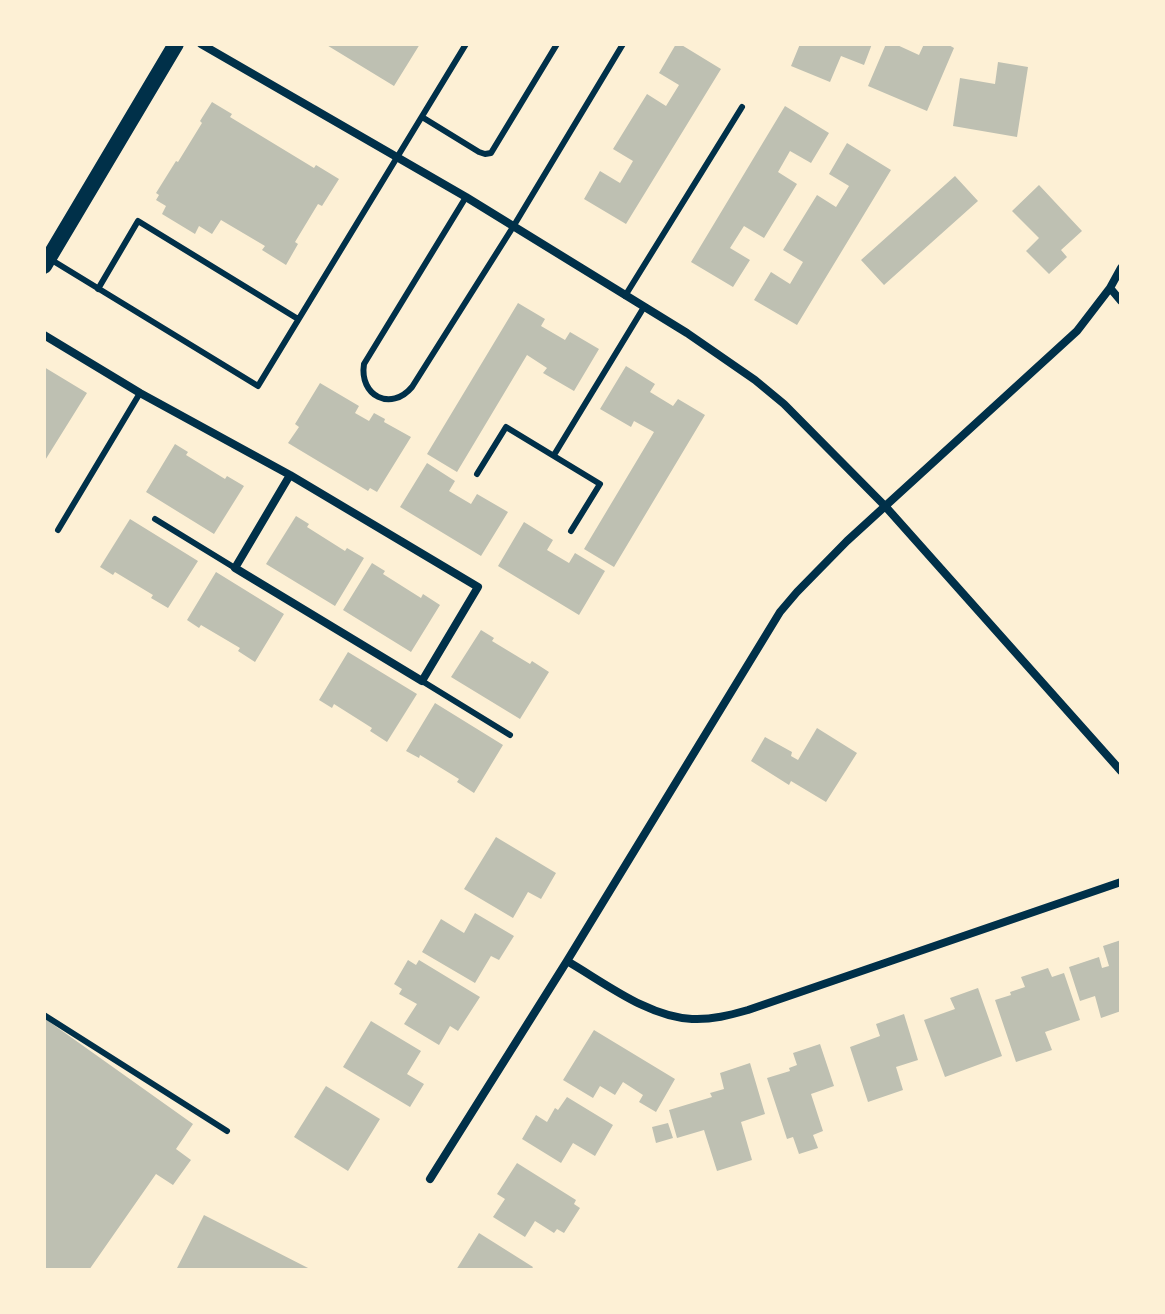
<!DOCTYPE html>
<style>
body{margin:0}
#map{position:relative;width:1165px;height:1314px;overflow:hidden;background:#fdf0d5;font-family:"Open Sans",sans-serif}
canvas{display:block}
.frame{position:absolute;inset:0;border:46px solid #fdf0d5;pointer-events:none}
</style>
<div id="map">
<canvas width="1165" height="1314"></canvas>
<div class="frame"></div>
</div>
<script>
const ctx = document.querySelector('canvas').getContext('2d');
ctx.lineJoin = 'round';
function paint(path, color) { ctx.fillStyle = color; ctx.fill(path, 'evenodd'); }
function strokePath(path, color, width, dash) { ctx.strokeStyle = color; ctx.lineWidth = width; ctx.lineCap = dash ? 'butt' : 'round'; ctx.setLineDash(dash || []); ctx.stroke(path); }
paint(new Path2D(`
 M325 44H420L394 86Z
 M676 44H680L721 69 626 224 584 199 600 171 620 183 633 161 613 149 647 94 666 106 679 85 659 73Z
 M800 44H872L864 65 841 56 830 82 791 66Z
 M886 44H895L919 55 924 44H947L954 48 927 111 868 86Z
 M998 62 1028 67 1017 137 953 126 960 78 995 84Z
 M212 102 232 114 230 117 314 168 316 165 339 179 322 206 318 204 295 242 298 244 286 265 262 250 265 246 221 220 212 234 199 226 195 234 162 214 166 206 156 200 159 195 156 193 176 161 178 162 202 123 200 121Z
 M785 106 829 133 811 163 790 151 778 172 797 184 764 238 744 226 730 248 750 260 733 287 691 262Z
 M847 143 891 170 797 325 754 300 771 272 790 284 803 262 783 250 817 195 836 207 849 186 829 174Z
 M955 176 978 201 884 285 861 260Z
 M1039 185 1082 231 1061 250 1067 257 1049 274 1026 251 1039 238 1012 211Z
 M518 303 545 319 541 326 565 340 570 332 599 349 574 391 543 373 547 368 527 355 457 472 427 454Z
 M626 366 655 384 650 392 673 406 678 399 705 415 614 567 584 549 654 432 634 421 631 427 600 409Z
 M44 367 87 393 44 462Z
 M320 383 359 406 355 413 369 421 374 413 385 419 384 422 411 437 377 492 370 488 368 491 288 443 299 427 295 424Z
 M175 444 188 452 186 455 225 479 227 476 244 486 214 534 146 492Z
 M427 463 455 481 449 491 471 504 477 494 508 512 481 556 400 507Z
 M296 516 309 524 307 527 345 551 347 548 364 558 335 606 266 564Z
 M130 519 198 561 168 608 151 598 153 595 115 572 113 575 100 567Z
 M524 522 553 540 547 550 569 563 575 553 605 571 579 615 498 566Z
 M372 563 385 571 383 574 421 598 423 594 440 605 411 652 343 610Z
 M216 572 284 614 255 662 238 651 240 648 201 625 199 628 187 620Z
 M481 630 494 638 492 641 530 664 532 661 549 672 520 719 451 677Z
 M348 652 417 694 387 742 370 731 372 728 334 704 332 708 319 700Z
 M435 703 503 745 474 793 457 782 459 779 420 755 419 758 406 751Z
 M817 728 857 753 826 802 791 781 789 785 751 761 765 737 792 752 791 756 798 760Z
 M496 837 556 873 541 899 528 892 513 918 464 889Z
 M475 913 514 936 499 960 491 956 475 983 422 952 441 919 464 933Z
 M1121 940V1011L1101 1018 1095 996 1080 1001 1069 967 1099 957 1102 968 1109 966 1103 946Z
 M408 960 416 965 419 960 480 997 458 1031 450 1026 439 1045 404 1024 417 1004 399 994 402 989 394 984Z
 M1048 968 1052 977 1064 973 1080 1020 1045 1032 1052 1050 1016 1062 995 1000 1011 995 1010 992 1025 987 1021 977Z
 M978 988 1002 1056 945 1077 924 1020 955 1009 950 998Z
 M904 1014 918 1060 896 1067 903 1090 868 1102 850 1047 880 1036 876 1024Z
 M44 1018 193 1124 176 1149 191 1160 173 1185 156 1174 89 1270H44Z
 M371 1021 421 1051 407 1074 424 1084 410 1107 343 1067Z
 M594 1030 675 1079 656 1112 639 1102 643 1095 623 1082 615 1095 600 1086 593 1098 563 1080Z
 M820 1044 834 1086 811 1094 823 1131 813 1135 818 1148 799 1154 793 1137 787 1139 767 1078 790 1071 789 1068 797 1065 793 1053Z
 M750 1063 765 1114 741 1122 752 1160 717 1171 704 1130 677 1138 669 1110 712 1097 710 1093 724 1089 720 1073Z
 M326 1086 380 1119 348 1171 294 1137Z
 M567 1097 613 1125 595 1156 573 1143 561 1163 522 1139 536 1115 547 1122 555 1108 558 1110Z
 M668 1123 673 1138 656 1143 652 1127Z
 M517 1163 576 1200 574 1204 580 1208 564 1233 557 1229 554 1233 535 1221 525 1237 493 1217 505 1199 497 1194Z
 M204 1215 312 1270H176Z
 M479 1233 533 1267 531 1270H456Z`), '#bec0b2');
strokePath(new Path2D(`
 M422 117 479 152 485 154 491 153 557 44
 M466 197 364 364C359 396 391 412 412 387L513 227 623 44
 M50 259 258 386 466 44
 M98 289 138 221 298 319
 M625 296 742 107
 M554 455 644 307
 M477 474 506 427 600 484 571 531
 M155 519 235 568
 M58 530 140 393
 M422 681 510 735
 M44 1015 227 1131`), '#003049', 6);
strokePath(new Path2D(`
 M201 44 466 197 687 333 755 380 784 404 885 506 1121 771
 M1110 288 1121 301
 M44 335 140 393 290 475 478 587 422 681 235 568 290 475
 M567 961C605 983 648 1017 692 1019 712 1020 730 1015 748 1010L1121 882
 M430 1179 567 961 780 612 797 592 847 541 1077 331 1110 288 1121 268`), '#003049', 8);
strokePath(new Path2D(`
 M44 266 176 44`), '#003049', 16);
</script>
